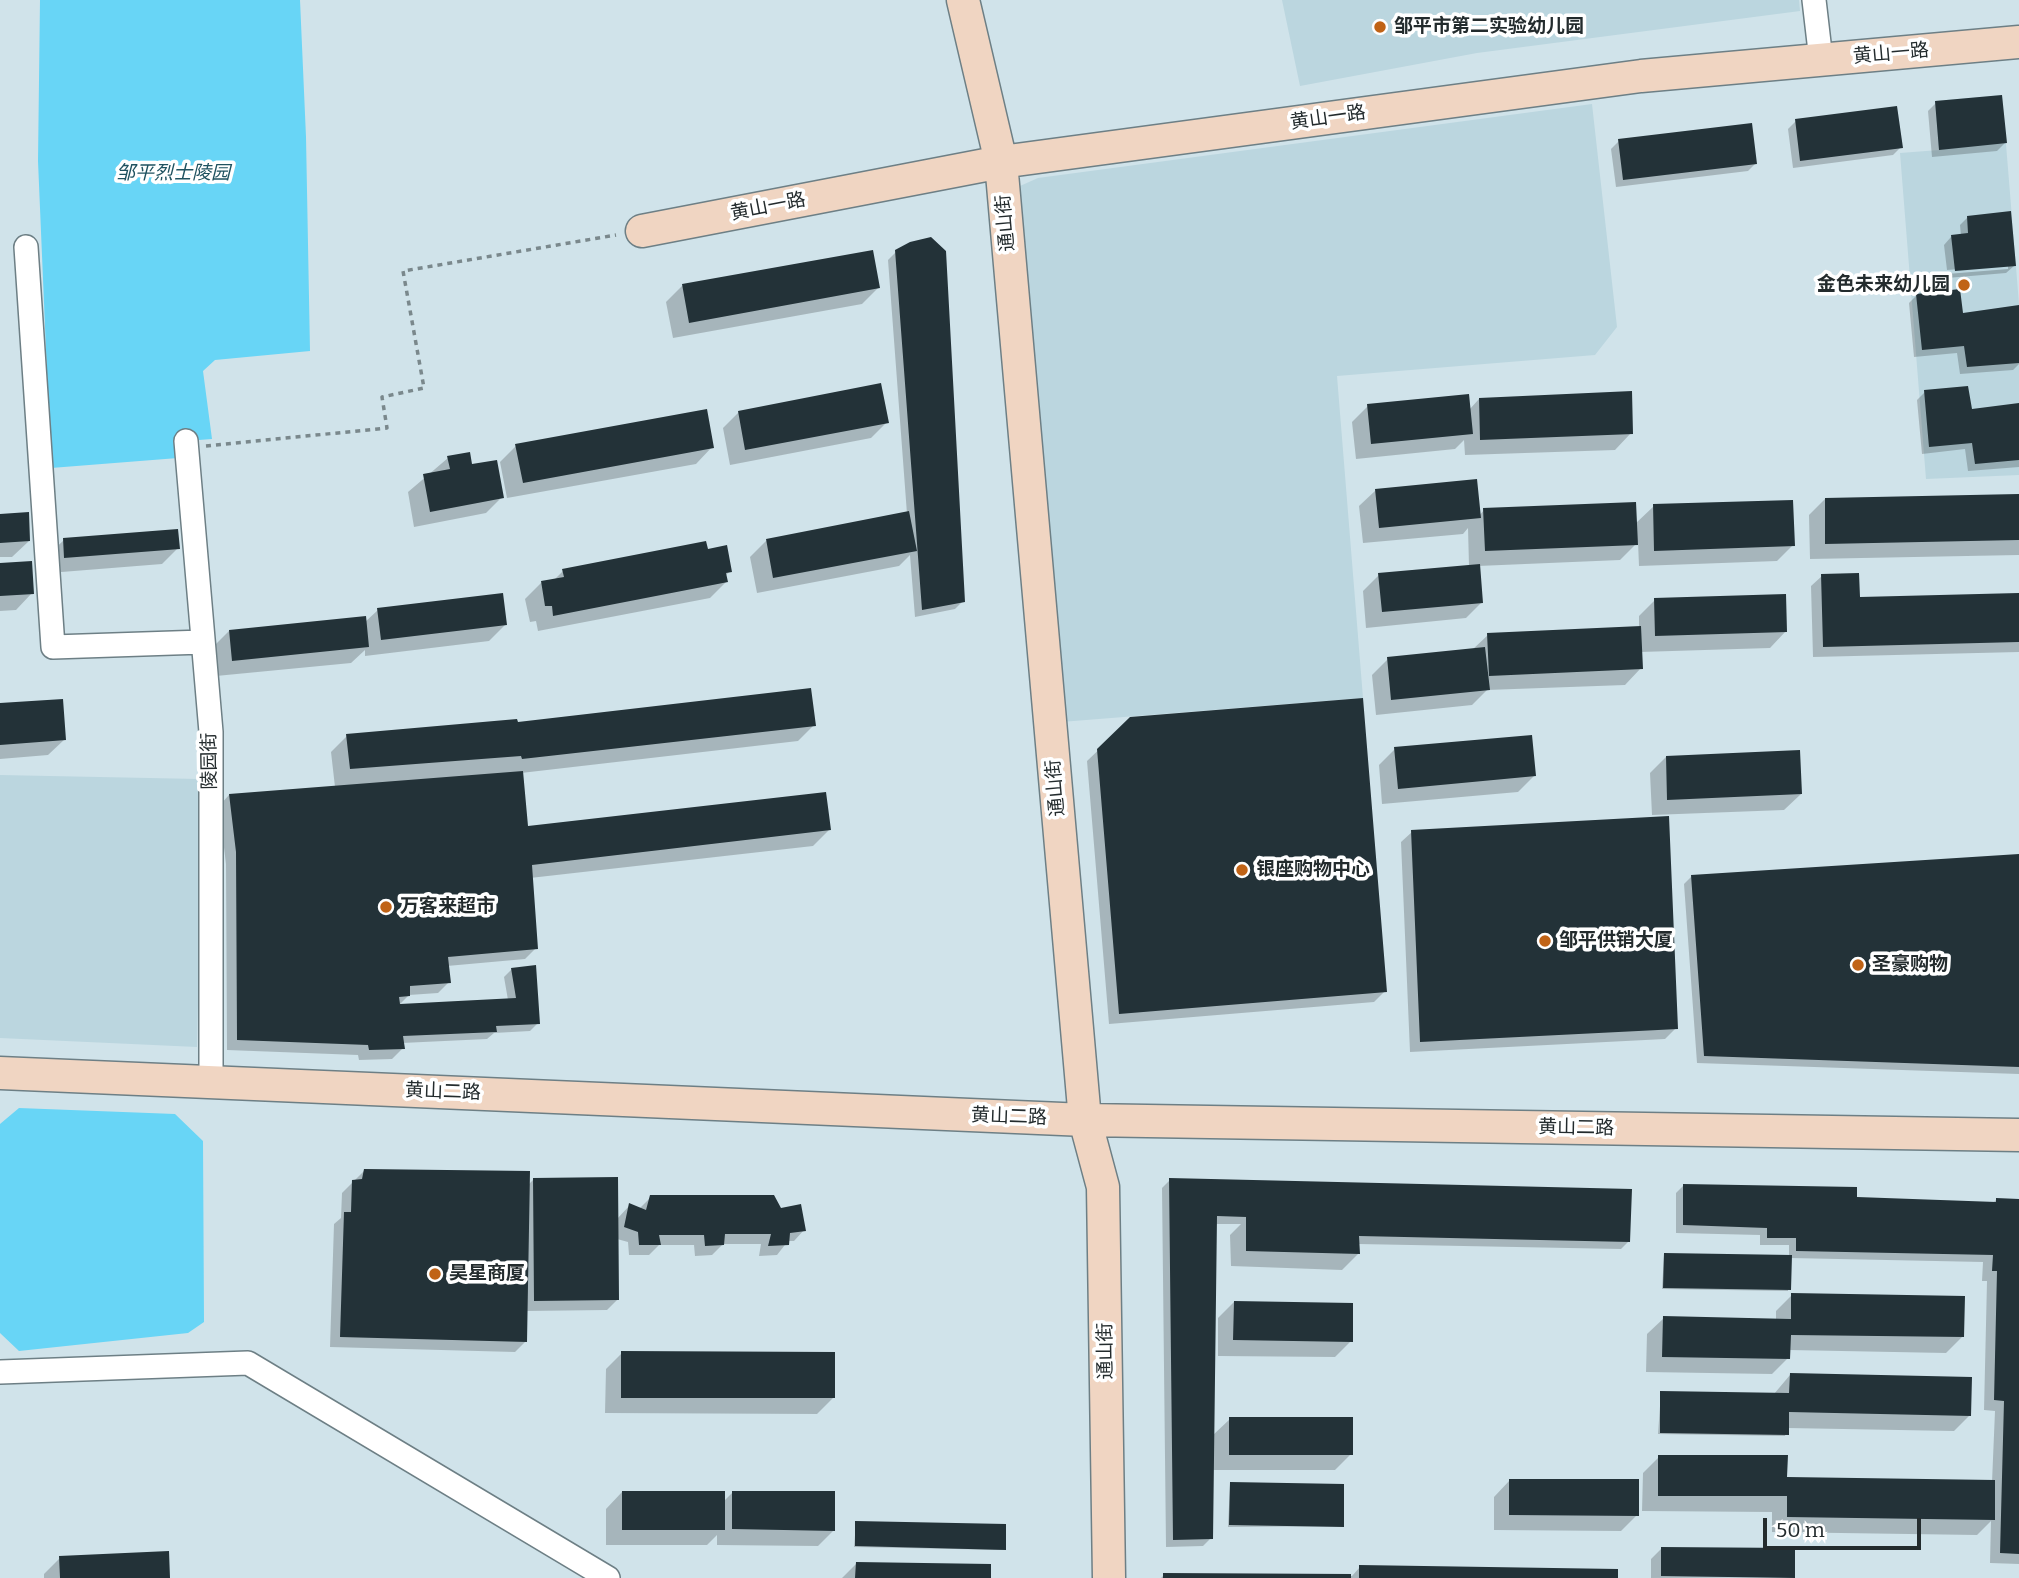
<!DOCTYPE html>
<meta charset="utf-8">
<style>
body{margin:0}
#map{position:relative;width:2019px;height:1578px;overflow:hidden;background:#d0e3ea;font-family:Bitter,serif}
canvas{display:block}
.scale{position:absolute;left:1763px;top:1518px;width:158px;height:32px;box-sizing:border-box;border:4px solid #232b2d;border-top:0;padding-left:9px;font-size:21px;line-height:24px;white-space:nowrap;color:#232b2d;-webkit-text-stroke:5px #fff;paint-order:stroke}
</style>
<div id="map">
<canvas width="2019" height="1578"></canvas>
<div class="scale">50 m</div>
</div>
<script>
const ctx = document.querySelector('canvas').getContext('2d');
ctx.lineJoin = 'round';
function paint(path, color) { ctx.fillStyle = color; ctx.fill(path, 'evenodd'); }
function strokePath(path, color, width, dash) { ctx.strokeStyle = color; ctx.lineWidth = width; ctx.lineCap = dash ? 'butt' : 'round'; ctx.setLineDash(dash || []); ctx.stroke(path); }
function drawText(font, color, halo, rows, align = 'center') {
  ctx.font = font + ' Bitter,"Noto Sans SC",serif'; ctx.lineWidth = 7; ctx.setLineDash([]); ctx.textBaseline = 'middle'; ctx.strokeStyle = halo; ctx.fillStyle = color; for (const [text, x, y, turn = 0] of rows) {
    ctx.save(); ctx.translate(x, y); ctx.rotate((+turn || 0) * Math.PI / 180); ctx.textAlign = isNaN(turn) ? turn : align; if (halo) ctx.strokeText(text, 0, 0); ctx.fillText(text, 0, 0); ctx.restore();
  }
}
paint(new Path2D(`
 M1282 0H1799L1800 11 1477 53 1300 86Z
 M2002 95 2019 304V475L1926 479 1900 153 1939 150 1935 101Z
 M1592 104 1617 327 1595 355 1337 376 1363 698 1061 722 1013 202 1020 186 1038 178Z
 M0 775 199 779 202 830 197 1047 0 1038Z`), '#bbd6df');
paint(new Path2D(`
 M40 0H300L306 137 310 351 215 360 203 371 212 439 186 441 178 458 51 468 38 161Z
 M19 1108 175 1114 203 1141 204 1322 188 1333 19 1351 0 1333V1124Z`), '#68d5f6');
paint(new Path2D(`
 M1936 103 2005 143 1997 151 1932 157 1928 111Z
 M1796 121 1901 147 1893 155 1793 168 1788 129Z
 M1619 141 1756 163 1748 171 1616 187 1611 149Z
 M1968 217 2014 266 2006 273 1947 278V274L2008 269V265L1947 270 1944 245 1951 237 1961 236 1960 225Z
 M896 252 963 601 955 609 915 617 910 555 899 566 757 593 750 557 766 541 907 514 888 260Z
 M682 286 878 288 862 304 673 338 666 302Z
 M1917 295 1962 315 2019 329V364L2013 370 1960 374 1957 353 1914 357 1909 303Z
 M1925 392 1970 411 2019 405V467L1968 471 1965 449 1922 454 1917 400Z
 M1479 399 1631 433 1615 450 1465 455 1464 440 1455 449 1356 459 1352 422 1368 406 1469 410Z
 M739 412 887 422 871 438 730 465 723 428Z
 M516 446 712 447 696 464 507 498 500 462Z
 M448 458 471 466 502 497 486 513 414 527 408 492Z
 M1376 490 1479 516 1484 510 1635 524 1654 506 1793 545 1777 561 1639 566 1638 542 1620 560 1478 566 1482 602 1466 618 1366 628 1363 591 1379 575 1469 566 1468 528 1463 534 1363 543 1359 506Z
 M2019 495V555L1810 559 1809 515 1825 499Z
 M0 515 29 541 12 557H0Z
 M64 540 178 548 162 564 49 573 47 556Z
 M706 551 730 571 725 576 726 582 710 598 538 631 536 621 530 622 525 599 541 583 553 581 563 571Z
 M0 565 32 593 16 610 0 611Z
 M1822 576 1858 599 2019 595V652L1813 657 1811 586Z
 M1655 600 1786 631 1770 648 1640 652 1641 668 1625 685 1487 690 1472 705 1376 715 1372 675 1388 659 1472 650 1488 635 1639 628V616Z
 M378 610 505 625 489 641 365 656V650L351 663 216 676 213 647 229 631 365 622Z
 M0 705 65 739 48 755 0 759Z
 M1131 719 1385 991 1374 1002 1109 1024 1087 761Z
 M516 724 814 725 798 741 521 773 526 830H829L813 846 530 878 536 948 525 959 447 966 449 982 438 993 409 995 398 1006 508 1000 504 977 512 969 538 1023 530 1031 494 1033 487 1039 402 1043 403 1048 392 1059 359 1060 358 1055 227 1050 226 864 219 806 229 795 335 787 331 752 347 736Z
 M1395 749 1534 776 1518 792 1382 804 1379 765Z
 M1666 757 1801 794 1784 810 1652 815 1650 773Z
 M1412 832 1676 1028 1665 1039 1410 1052 1401 842Z
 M2019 856V1074L1697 1063 1684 884 1692 876Z
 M364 1171 528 1185 533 1180 617 1219 630 1205 639 1209 651 1197 780 1210 804 1230 794 1241H788L777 1255 759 1256 761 1244H723L712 1255 695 1256 694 1245H659L649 1255H629L628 1242 617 1239 618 1299 607 1310 526 1311V1341L515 1352 330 1347 334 1224 341 1218 342 1193Z
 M1170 1180 1629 1241 1621 1249 1358 1244V1254L1342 1270 1231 1266 1230 1235 1241 1224H1216L1212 1436 1230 1419 1351 1454 1335 1470H1212L1211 1538 1203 1546 1166 1547 1162 1188Z
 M1684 1185 1855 1198 1992 1204 1997 1199 2019 1201V1564L1990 1563 1991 1521 1977 1535 1772 1532V1512L1642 1511 1643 1473 1659 1457 1785 1478 1992 1482 1995 1411 1984 1410 1987 1281H1982L1983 1262 1790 1258 1788 1291 1662 1289 1664 1255 1789 1256V1245H1760V1235L1676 1233V1193Z
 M1792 1295 1962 1337 1946 1353 1789 1350 1788 1358 1772 1374 1646 1372 1647 1334 1664 1318 1776 1320V1311Z
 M1234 1302 1351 1341 1335 1357 1218 1356V1318Z
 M622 1353 833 1398 817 1414 605 1413 606 1369Z
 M1790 1375 1970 1415 1954 1431 1787 1428 1785 1436 1658 1434 1661 1392 1774 1394Z
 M1510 1480 1637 1515 1621 1531 1494 1530V1497Z
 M1230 1484 1342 1526 1228 1527Z
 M622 1492 723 1502 733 1492 834 1530 818 1546 717 1545V1535L707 1545H606V1509Z
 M856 1523 1005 1550 854 1547Z
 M1661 1549 1793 1577 1651 1578V1559Z
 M60 1558 168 1578H44V1574Z
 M857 1563 989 1578H842Z
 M1360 1567 1616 1578H1161L1164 1575 1352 1576Z`), '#0003');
paint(new Path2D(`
 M2002 95 2007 143 1939 150 1935 101Z
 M1897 106 1903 148 1800 161 1795 119Z
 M1752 123 1757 164 1623 180 1618 139Z
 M2011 211 2016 266 1955 271 1951 235 1968 233 1967 216Z
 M931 237 946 251 965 602 922 610 895 250 910 242Z
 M873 250 880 288 689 323 682 284Z
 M1960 289 1963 313 2019 305V363L1967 367 1964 346 1922 350 1916 294Z
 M881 383 889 423 745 450 738 411Z
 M1968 386 1972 409 2019 403V460L1975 464 1972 443 1929 447 1924 390Z
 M1632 391 1633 434 1480 440 1479 398Z
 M1469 394 1473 434 1371 444 1367 404Z
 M707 409 714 448 523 483 515 444Z
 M470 452 472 464 497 460 504 498 430 512 423 474 450 469 447 456Z
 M1477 479 1481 518 1379 528 1375 489Z
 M2019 494V540L1825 544V498Z
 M1793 500 1795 546 1654 551 1653 504Z
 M1636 502 1638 545 1485 551 1483 508Z
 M909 511 917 551 773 578 766 539Z
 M29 512 30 541 0 543V514Z
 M178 529 180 549 64 558 63 538Z
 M706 541 708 549 727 545 732 572 726 573 728 582 553 616 552 606H545L541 581 564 577 562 569Z
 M32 561 34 594 0 596V563Z
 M1480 564 1483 603 1382 612 1378 573Z
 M1859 573 1860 597 2019 593V642L1823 647 1821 574Z
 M503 593 507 625 381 640 377 608Z
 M1786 594 1787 632 1655 636 1654 598Z
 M366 616 369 647 232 661 229 630Z
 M1641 626 1643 669 1489 676 1487 633Z
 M1485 647 1490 690 1391 700 1387 657Z
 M811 688 816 726 522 759 521 756 350 769 346 734 517 719 518 722Z
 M1363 698 1387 992 1119 1014 1097 749 1130 717Z
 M63 699 66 740 0 745V703Z
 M1532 735 1536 776 1398 789 1394 747Z
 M1800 750 1802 794 1667 800 1666 756Z
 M523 771 528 826 826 792 831 830 532 865 538 949 448 957 451 983 410 986V996L399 997 400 1004 516 998 511 968 536 965 540 1024 496 1026 497 1032 403 1036 405 1049 369 1050 368 1045 237 1040 236 852 229 794Z
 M1669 816 1678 1029 1420 1042 1411 830Z
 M2019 854V1067L1704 1056 1691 875Z
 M364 1169 530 1171 527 1342 340 1337 344 1212H351L352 1180 362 1179Z
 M618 1177 619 1300 534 1301 533 1178Z
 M1169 1178 1632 1189 1630 1242 1359 1236 1360 1254 1246 1251V1217L1217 1216 1213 1539 1173 1540Z
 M1683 1184 1857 1187V1197L1996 1202V1198L2019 1199V1554L2000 1553 2004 1401 1994 1400 1997 1271H1992L1993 1255 1796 1251V1238H1767V1228L1683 1225Z
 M650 1195H774L781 1208 801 1204 806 1231 790 1233 789 1245 768 1246 771 1234H725L724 1245 705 1246 704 1235H659L661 1245H639L638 1232 624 1227 629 1203 646 1210Z
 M1664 1253 1792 1255 1791 1290 1663 1288Z
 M1791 1293 1965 1296 1964 1337 1791 1335 1790 1359 1662 1357 1663 1316 1791 1319Z
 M1234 1301 1353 1303V1342L1233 1340Z
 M621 1351 835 1352V1398H621Z
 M1790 1373 1972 1377 1971 1416 1789 1412V1435L1660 1433V1391L1789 1393Z
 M1229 1417H1353V1455H1229Z
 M1658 1455H1788L1787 1477 1995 1480V1520L1787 1517V1496H1658Z
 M1509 1479H1639V1516L1509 1515Z
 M1230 1482 1344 1484V1527L1229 1525Z
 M622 1491H725V1530H622Z
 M732 1491H835V1531L732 1529Z
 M855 1521 1006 1524V1550L855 1546Z
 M1661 1547 1795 1548V1578L1661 1576Z
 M169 1551 170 1578H60L59 1556Z
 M856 1562 991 1564V1578H855Z
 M1359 1565 1618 1569V1578H1359Z
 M1163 1573 1351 1574V1578H1163Z`), '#233238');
const street = new Path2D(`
 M1814 0 1821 60
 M26 247 53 647 203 642
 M186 441 211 732V1082
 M0 1372 248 1363 608 1578`);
const secondary = new Path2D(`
 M963 0 1001 162 1085 1120 1103 1187 1109 1578
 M642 231 1001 162 1641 76 2019 42
 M0 1073 1085 1120 2019 1135`);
strokePath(street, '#6d7f85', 26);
strokePath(secondary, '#6d7f85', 35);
strokePath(new Path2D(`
 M206 446 387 428 382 397 424 388 403 271 616 235`), '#7a888c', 3.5, [5, 5]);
strokePath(street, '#fff', 23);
strokePath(secondary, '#f0d5c2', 32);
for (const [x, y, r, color] of [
 [1380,27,7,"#c06316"],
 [1964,285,7,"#c06316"],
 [1242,870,7,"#c06316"],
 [386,907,7,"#c06316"],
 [1545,941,7,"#c06316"],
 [1858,965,7,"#c06316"],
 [435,1274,7,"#c06316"]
]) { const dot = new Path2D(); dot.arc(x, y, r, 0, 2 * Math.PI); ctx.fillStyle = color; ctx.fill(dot); strokePath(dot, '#fff', 2.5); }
drawText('bold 19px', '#232b2d', '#fff', [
 ["邹平市第二实验幼儿园",1394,27],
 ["金色未来幼儿园",1950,285,"right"],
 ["银座购物中心",1256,870],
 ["万客来超市",400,907],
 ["邹平供销大厦",1559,941],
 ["圣豪购物",1872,965],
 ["昊星商厦",449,1274]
], 'left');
drawText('19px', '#232b2d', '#fff', [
 ["黄山一路",1891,54,-5],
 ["黄山一路",1328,118,-8],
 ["黄山一路",768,207,-11],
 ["通山街",1006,223,-95],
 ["陵园街",210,761,-91],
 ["通山街",1056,788,-95],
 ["黄山二路",443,1092,2],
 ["黄山二路",1009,1117,2],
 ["黄山二路",1576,1128,1],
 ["通山街",1106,1351,-91]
]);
drawText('italic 19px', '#1f5260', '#fff', [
 ["邹平烈士陵园",173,174]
]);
</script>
